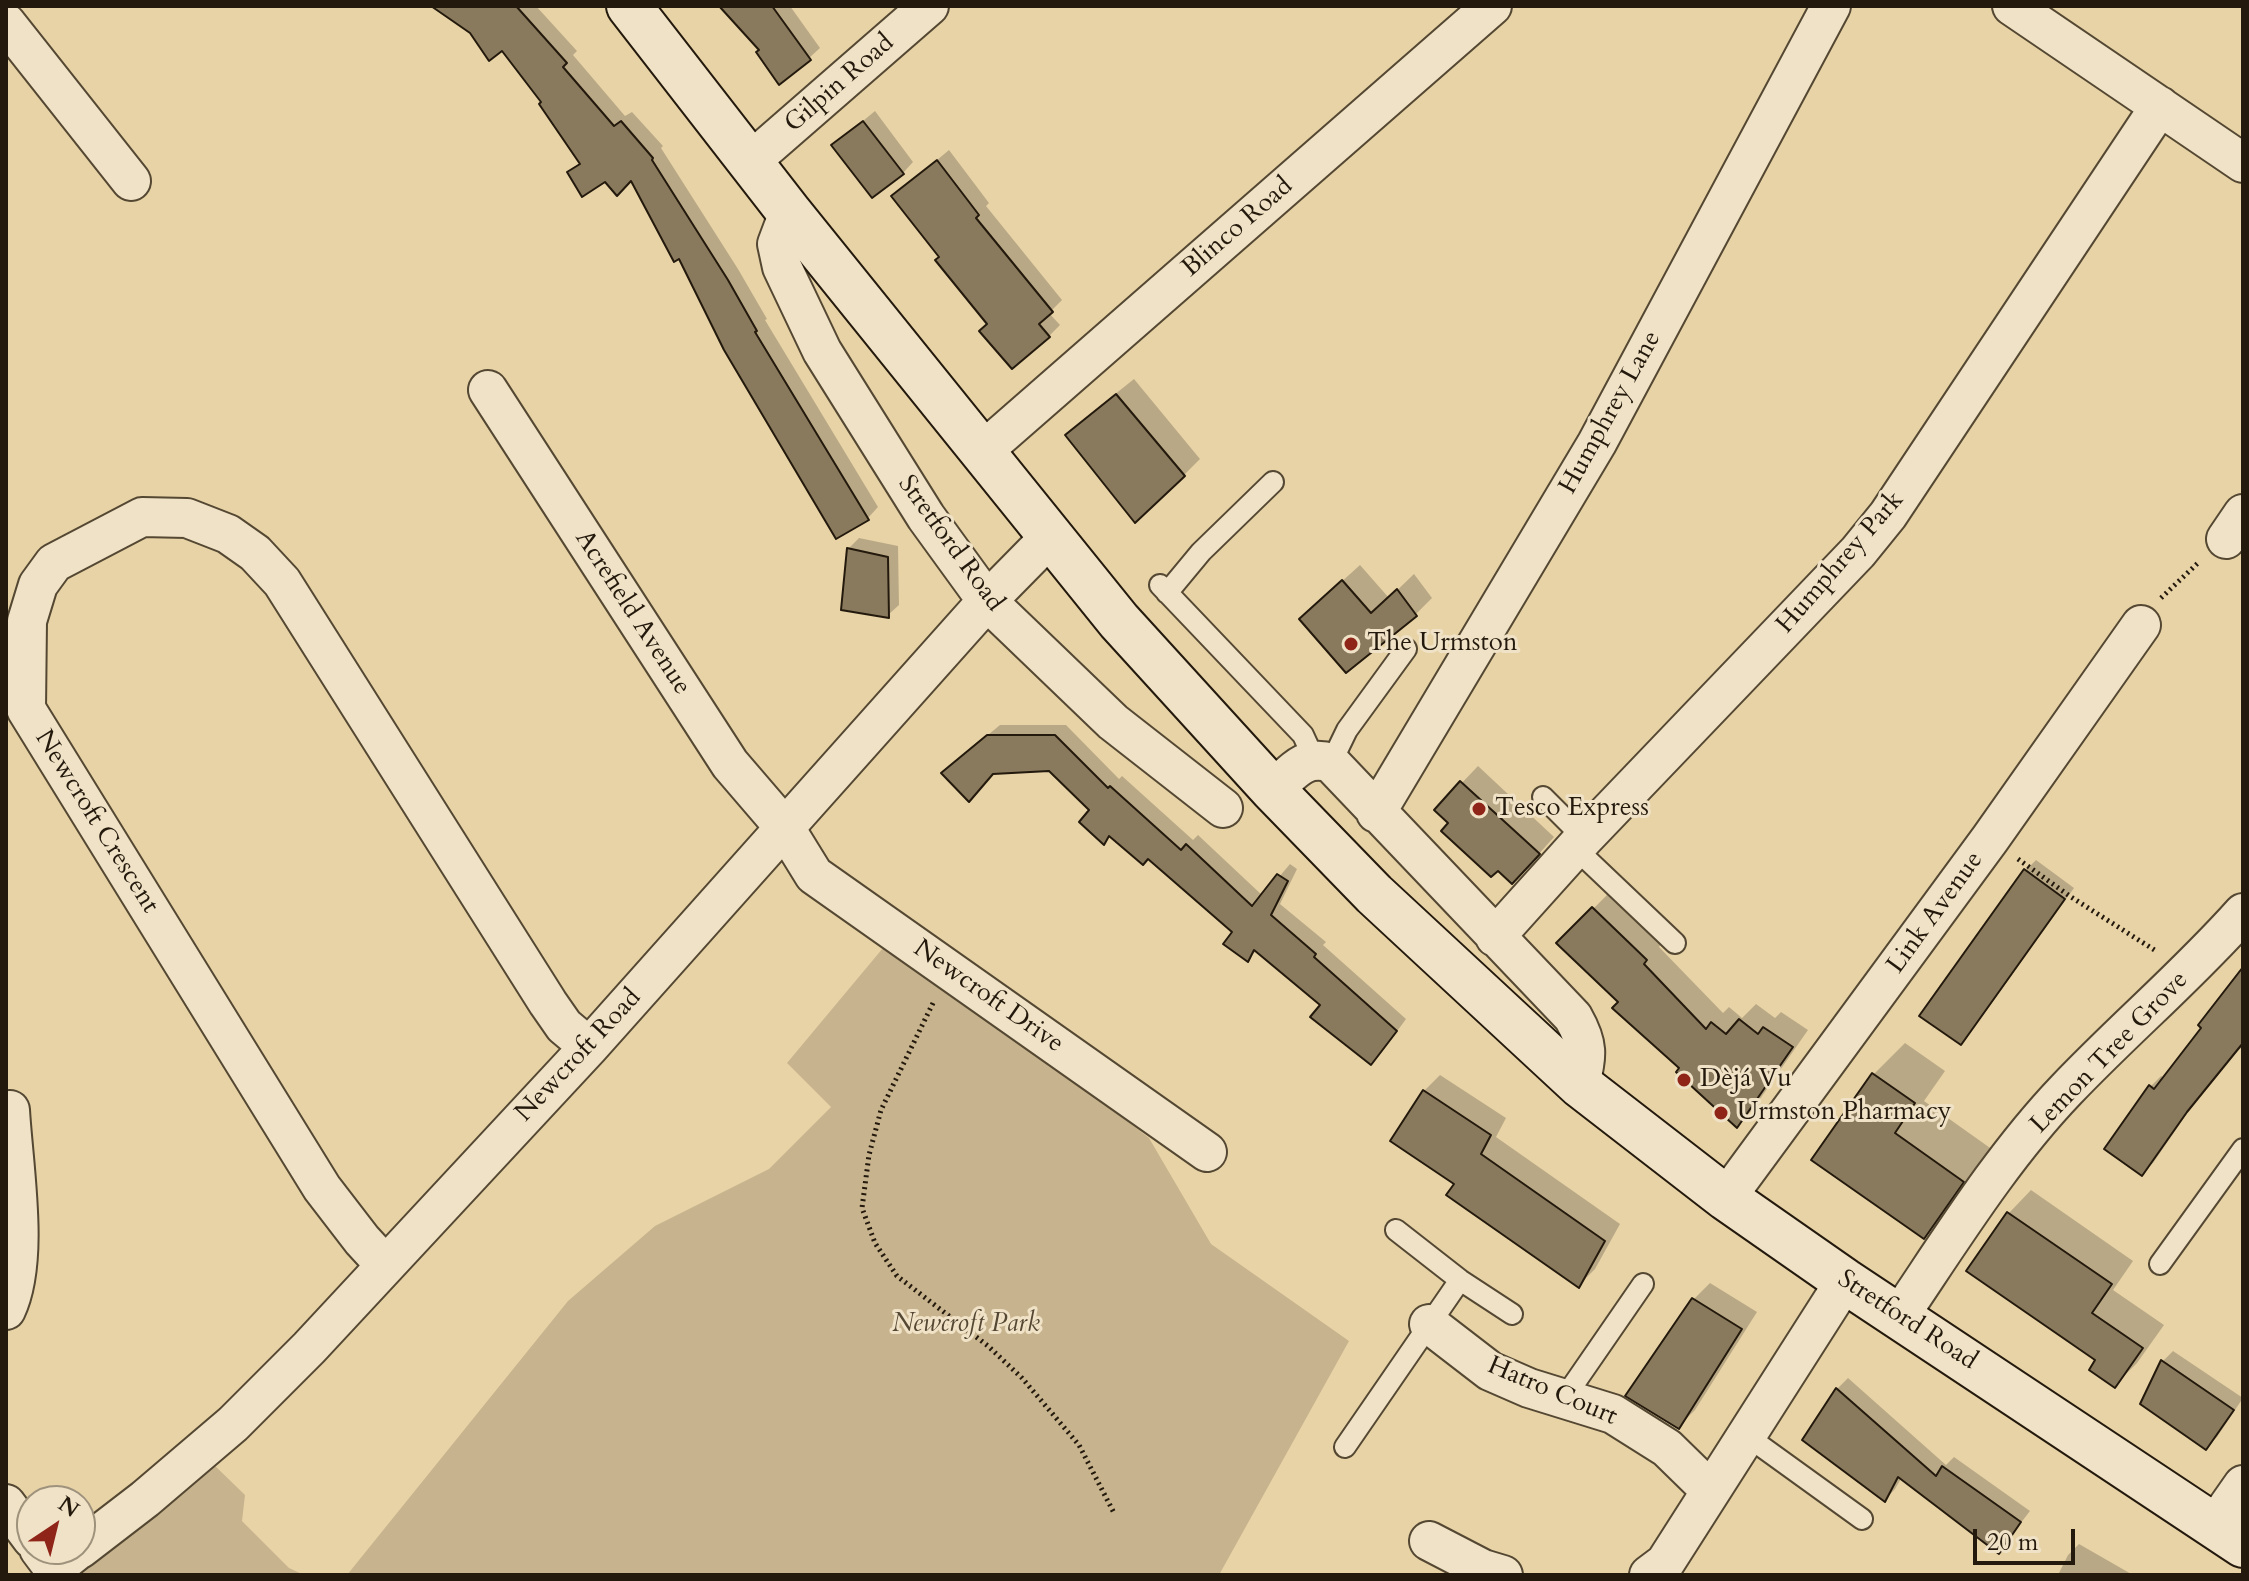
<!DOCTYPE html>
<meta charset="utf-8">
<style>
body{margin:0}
#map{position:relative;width:2249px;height:1581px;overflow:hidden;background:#e8d3a7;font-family:Cardo,serif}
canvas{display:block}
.frame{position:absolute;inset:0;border:8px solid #23190c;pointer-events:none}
.north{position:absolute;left:16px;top:1485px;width:80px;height:80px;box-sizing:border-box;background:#f0e2c6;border:2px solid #9e927c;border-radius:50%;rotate:35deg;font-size:22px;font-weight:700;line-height:32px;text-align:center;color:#23190c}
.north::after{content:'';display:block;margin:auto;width:28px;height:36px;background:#8f2418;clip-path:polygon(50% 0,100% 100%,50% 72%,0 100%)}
.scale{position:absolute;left:1973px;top:1529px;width:102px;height:36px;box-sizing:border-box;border:4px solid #23190c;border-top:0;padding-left:10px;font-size:24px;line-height:28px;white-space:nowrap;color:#23190c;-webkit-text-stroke:6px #f0e2c6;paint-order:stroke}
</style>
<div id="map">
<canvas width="2249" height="1581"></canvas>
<div class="frame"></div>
<div class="north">N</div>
<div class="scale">20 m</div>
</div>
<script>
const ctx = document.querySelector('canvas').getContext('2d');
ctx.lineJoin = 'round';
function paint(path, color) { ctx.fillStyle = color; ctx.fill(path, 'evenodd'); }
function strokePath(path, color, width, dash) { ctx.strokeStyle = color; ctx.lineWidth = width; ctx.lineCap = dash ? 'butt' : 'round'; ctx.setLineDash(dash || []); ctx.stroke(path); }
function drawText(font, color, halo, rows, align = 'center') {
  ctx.font = font + ' Cardo,serif'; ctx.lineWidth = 6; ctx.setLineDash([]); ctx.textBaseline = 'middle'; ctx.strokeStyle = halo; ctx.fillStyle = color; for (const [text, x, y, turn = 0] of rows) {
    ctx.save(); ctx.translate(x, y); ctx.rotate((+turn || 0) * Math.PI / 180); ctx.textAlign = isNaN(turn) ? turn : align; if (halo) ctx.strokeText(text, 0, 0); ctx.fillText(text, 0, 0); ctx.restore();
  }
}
paint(new Path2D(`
 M883 948 1099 1099 1149 1138 1211 1244 1349 1341 1219 1575H347L568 1301 655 1226 769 1169 831 1107 787 1063Z
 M212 1463 245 1495 242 1521 289 1568 304 1575H66Z`), '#c7b38d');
paint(new Path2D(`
 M445 6H536L577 51 573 55 625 116 632 112 663 146 661 148 738 269 767 319 765 320 878 507 868 518 680 257 632 178 606 180 570 172 581 161 544 102 503 49 472 32Z
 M722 6H790L820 48 809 58 761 50Z
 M875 111 913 162 903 173 834 145Z
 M949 150 989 203 986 206 1062 300 1049 313 1060 325 1049 336 989 323 942 256 894 196Z
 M1134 379 1200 459 1184 475 1067 435 1084 419Z
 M859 538 898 546 899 605 888 615 848 549Z
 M1360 565 1389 598 1414 574 1432 598 1416 614 1346 670 1318 603Z
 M1000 725H1066L1119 779 1122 776 1193 840 1198 835 1263 896 1290 864 1297 869 1280 904 1326 942 1323 945 1406 1019 1382 1052 1371 1062 1322 1005 1257 950 1248 959 1235 931 1148 856 1111 835 1104 842 1092 810 1050 769 954 763Z
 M1478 766 1554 837 1529 865 1451 823 1436 810Z
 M2036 860 2074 888 1971 1032 1961 1043 2025 871Z
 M1610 892 1662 942 1659 947 1723 1013 1729 1007 1742 1018 1756 1004 1775 1018 1781 1012 1808 1030 1753 1109 1737 1126 1620 1002 1559 943Z
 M2243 972V1047L2235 1052 2197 1099 2153 1163 2142 1173 2150 1087 2161 1076 2164 1078Z
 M1905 1043 1945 1071 1924 1101 1993 1150 1955 1206 1924 1237 1814 1159 1874 1074Z
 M1440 1075 1506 1118 1496 1137 1620 1224 1595 1269 1579 1285 1457 1184 1424 1091Z
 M2031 1190 2133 1261 2113 1290 2164 1325 2137 1363 2115 1385 2098 1360 1969 1271 2009 1213Z
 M1710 1283 1757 1312 1695 1410 1678 1427 1694 1299Z
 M2173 1351 2243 1398 2217 1437 2206 1447 2163 1361Z
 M1848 1378 1946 1465 1954 1457 2030 1511 1999 1551 1902 1477 1895 1489 1885 1500 1804 1439 1837 1389Z
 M2079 1544 2133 1575H2058L2068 1555Z`), '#0003');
const building = new Path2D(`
 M431 6H516L567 63 563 67 614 126 621 121 653 158 652 160 728 280 757 331 755 332 869 520 836 539 724 350 679 259 674 262 631 181 617 196 605 182 582 197 567 172 580 164 539 104 541 102 502 51 489 61 470 33Z
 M719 6H772L811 60 779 85 756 52 759 50Z
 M863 121 904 174 872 198 831 145Z
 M937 160 979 215 976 218 1053 312 1039 324 1050 337 1012 369 979 331 987 324 935 260 939 257 891 196Z
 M1116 394 1185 476 1135 523 1065 435Z
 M847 548 888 557 889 618 841 610Z
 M1342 580 1371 613 1397 589 1417 616 1346 673 1299 619Z
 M987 735H1055L1108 788 1110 786 1181 850 1186 844 1252 906 1277 874 1288 881 1271 915 1316 954 1314 957 1397 1031 1371 1065 1310 1017 1320 1005 1254 950 1248 962 1223 944 1232 932 1148 859 1143 865 1109 836 1104 845 1079 822 1089 810 1049 771 993 774 969 802 941 773Z
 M1460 781 1540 854 1512 884 1498 871 1491 877 1441 831 1448 823 1434 810Z
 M2024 869 2065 899 1961 1045 1919 1016Z
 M1592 907 1647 960 1644 964 1706 1029 1711 1022 1726 1034 1739 1019 1758 1034 1763 1027 1793 1047 1737 1128 1676 1072 1679 1068 1612 1008 1618 1002 1556 943Z
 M2243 967V1043L2187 1112 2142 1176 2104 1149 2149 1085 2154 1089 2201 1028 2198 1025Z
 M1872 1073 1915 1103 1895 1133 1964 1182 1924 1239 1811 1160Z
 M1423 1090 1491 1135 1481 1154 1605 1241 1579 1288 1446 1195 1454 1184 1390 1141Z
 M2007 1212 2112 1284 2092 1313 2143 1348 2115 1388 2089 1370 2095 1360 1966 1271Z
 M1692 1298 1742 1329 1679 1429 1625 1396Z
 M2161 1360 2234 1410 2206 1450 2140 1404Z
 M1836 1388 1936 1476 1942 1466 2021 1522 1999 1554 1898 1477 1885 1502 1802 1440Z`);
paint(building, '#897a5d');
strokePath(building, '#23190c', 2);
const service = new Path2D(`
 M1160 585 1303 735 1314 759
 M1167 593 1201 552 1273 482
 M1331 763 1347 730 1406 649
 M1543 797 1584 838
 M1575 848 1675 943
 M1396 1230 1460 1280 1512 1314
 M2160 1264 2243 1149
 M1565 1397 1643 1284
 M1747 1436 1862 1519
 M1345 1447 1460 1280`);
const minor = new Path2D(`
 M2012 6 2243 163
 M6 23 131 181
 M751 161 929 6
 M789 212 777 244 782 267 822 351 926 517 987 601 1113 722 1223 808
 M488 390 730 764 785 828 814 875 1207 1152
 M984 450 1492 6
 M2226 539 2243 514
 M1273 790C1292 773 1304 754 1331 763L1573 1017C1589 1045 1587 1054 1580 1085
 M1376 813 1597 443 1831 6
 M1495 937 1584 838 1858 552 1888 515 2160 106
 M1726 1198 1990 839 2141 625
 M385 1265 362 1240 322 1188 26 709 27 621 38 585 54 563 142 517 187 518 228 534 255 553 282 582 548 1003 564 1026 589 1047
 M6 1310C30 1260 13 1165 10 1110
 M1900 1315C1952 1238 2002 1157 2066 1090 2124 1029 2187 976 2243 913
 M1429 1324 1490 1371 1529 1388 1613 1414 1667 1448 1711 1491
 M6 1504 32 1539
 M2215 1525 2243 1485
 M1429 1541 1483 1569 1503 1575
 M39 1549 54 1569 79 1549
 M80 1549 145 1499 233 1424 309 1348 589 1047 987 601 1051 536
 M1649 1575 1665 1563 1845 1281`);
const secondary = new Path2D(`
 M629 6 789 212 1119 621 1273 790 1374 894 1580 1085 1726 1198 1845 1281 2243 1545`);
strokePath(service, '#544833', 24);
strokePath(minor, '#544833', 42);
strokePath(secondary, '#23190c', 48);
strokePath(new Path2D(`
 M2161 598 2200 561
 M2018 859 2071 897 2156 951
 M933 1003 881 1110 869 1155 862 1208 875 1243 897 1276 988 1346 1022 1378 1079 1445 1114 1513`), '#23190c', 5, [2, 4]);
strokePath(service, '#f0e2c6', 20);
strokePath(minor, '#f0e2c6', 38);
strokePath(secondary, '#f0e2c6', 44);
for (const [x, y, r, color] of [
 [1351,644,8,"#8f2418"],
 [1479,809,8,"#8f2418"],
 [1684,1080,8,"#8f2418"],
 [1721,1113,8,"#8f2418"]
]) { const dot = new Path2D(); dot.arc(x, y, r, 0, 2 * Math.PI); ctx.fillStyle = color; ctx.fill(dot); strokePath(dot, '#f0e2c6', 3); }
drawText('26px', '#23190c', '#f0e2c6', [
 ["Gilpin Road",840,84,-41],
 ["Blinco Road",1238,228,-41],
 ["Humphrey Lane",1611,413,-61],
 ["Stretford Road",950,544,54],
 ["Humphrey Park",1841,563,-49],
 ["Acrefield Avenue",632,613,57],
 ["Newcroft Crescent",96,822,58],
 ["Link Avenue",1936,913,-54],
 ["Newcroft Drive",988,997,35],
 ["Lemon Tree Grove",2110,1053,-46],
 ["Newcroft Road",579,1056,-47],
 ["Stretford Road",1907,1321,33],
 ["Hatro Court",1552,1392,23]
]);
drawText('26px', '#23190c', '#f0e2c6', [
 ["The Urmston",1367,644],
 ["Tesco Express",1495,809],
 ["Dèjá Vu",1700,1080],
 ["Urmston Pharmacy",1737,1113]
], 'left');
drawText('italic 26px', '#544733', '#f0e2c6', [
 ["Newcroft Park",966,1325]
]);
</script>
